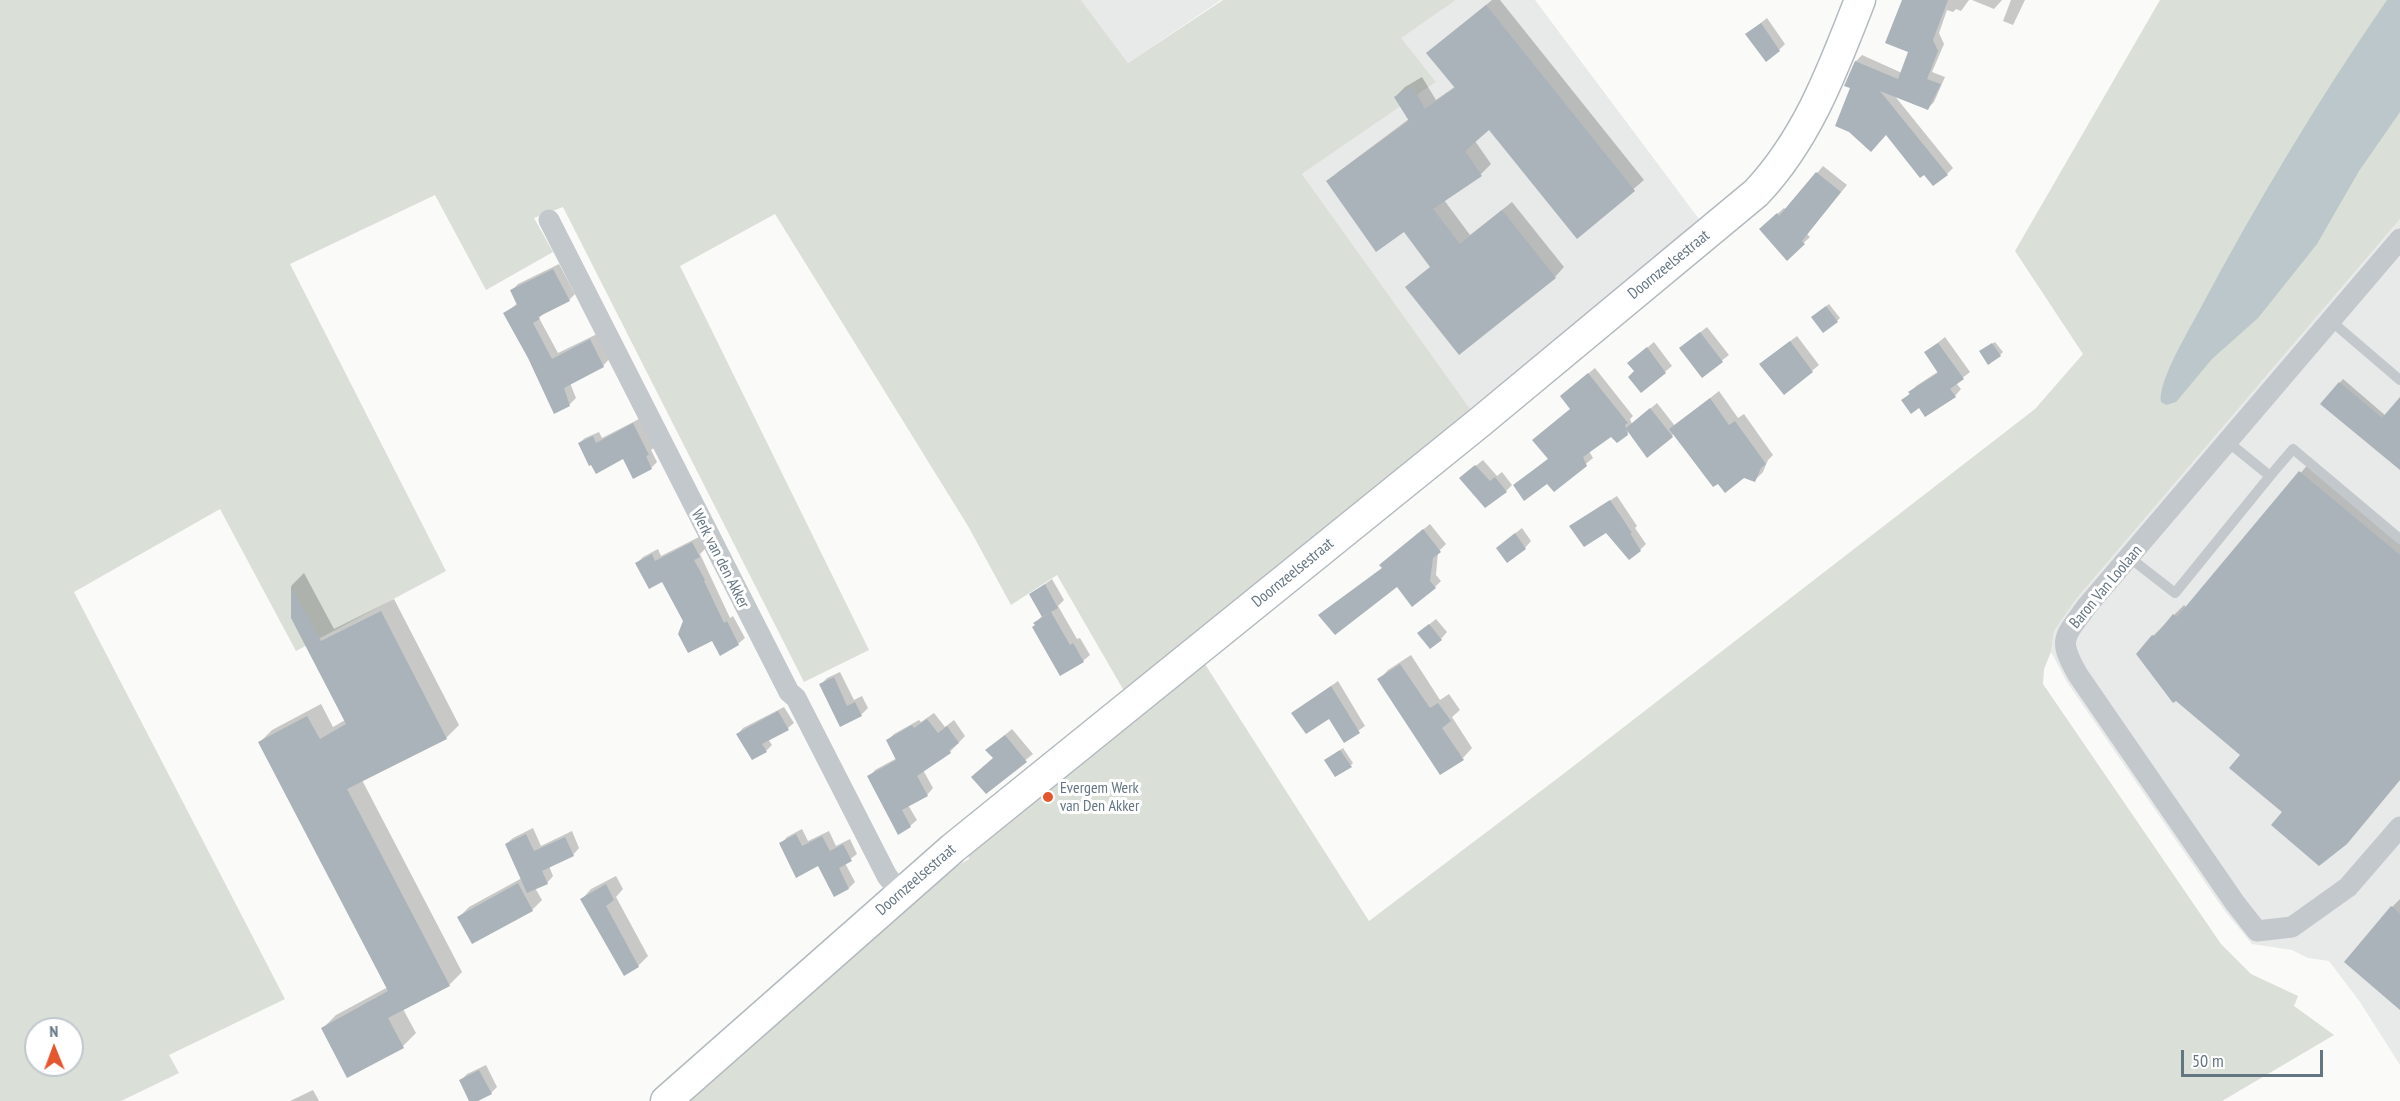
<!DOCTYPE html>
<style>
body{margin:0}
#map{position:relative;width:2400px;height:1101px;overflow:hidden;background:#fafaf8;font-family:"PT Sans Narrow",sans-serif}
canvas{display:block}
.north{position:absolute;left:24px;top:1017px;width:60px;height:60px;box-sizing:border-box;background:#fff;border:2px solid #c1c8cd;border-radius:50%;rotate:359deg;font-size:16px;font-weight:700;line-height:24px;text-align:center;color:#657683}
.north::after{content:'';display:block;margin:auto;width:21px;height:27px;background:#e4572e;clip-path:polygon(50% 0,100% 100%,50% 72%,0 100%)}
.scale{position:absolute;left:2181px;top:1050px;width:142px;height:27px;box-sizing:border-box;border:3px solid #657683;border-top:0;padding-left:8px;font-size:18px;line-height:21px;white-space:nowrap;color:#657683;-webkit-text-stroke:4px #fff;paint-order:stroke}
</style>
<div id="map">
<canvas width="2400" height="1101"></canvas>
<div class="north">N</div>
<div class="scale">50 m</div>
</div>
<script>
const ctx = document.querySelector('canvas').getContext('2d');
ctx.lineJoin = 'round';
function paint(path, color) { ctx.fillStyle = color; ctx.fill(path, 'evenodd'); }
function strokePath(path, color, width, dash) { ctx.strokeStyle = color; ctx.lineWidth = width; ctx.lineCap = dash ? 'butt' : 'round'; ctx.setLineDash(dash || []); ctx.stroke(path); }
function drawText(font, color, halo, rows, align = 'center') {
  ctx.font = font + ' "PT Sans Narrow",sans-serif'; ctx.lineWidth = 6; ctx.setLineDash([]); ctx.textBaseline = 'middle'; ctx.strokeStyle = halo; ctx.fillStyle = color; for (const [text, x, y, turn = 0] of rows) {
    ctx.save(); ctx.translate(x, y); ctx.rotate((+turn || 0) * Math.PI / 180); ctx.textAlign = isNaN(turn) ? turn : align; if (halo) ctx.strokeText(text, 0, 0); ctx.fillText(text, 0, 0); ctx.restore();
  }
}
paint(new Path2D(`
 M1081 0H1221L1128 63Z
 M1456 0H1535L1702 223 1471 410 1302 174 1436 82 1400 38Z
 M2400 219V1065L2360 1002 2329 961 2308 958 2292 950 2252 944 2224 910 2067 682 2051 652 2054 631 2077 598Z`), '#e8e9e9');
paint(new Path2D(`
 M0 0H1081L1128 63 1223 0H1456L1401 38 1436 82 1302 174 1471 410 1124 691 1057 575 1011 605 968 526 775 214 680 266 869 650 804 682 563 207 534 218 553 252 486 290 435 195 290 264 446 571 296 651 220 509 74 592 285 999 169 1055 179 1073 121 1101H0ZM36 1029H72V1065H36Z
 M2160 0H2400V219L2077 598 2054 631 2051 652 2044 669 2043 684 2221 944 2251 974 2298 996 2294 1006 2334 1035 2222 1101H685L950 867H955L969 859 968 852 1203 661 1369 921 1558 778 2035 409 2083 354 2015 251Z`), '#dadfd7');
paint(new Path2D(`
 M2387 0H2400V112L2359 171 2317 244 2258 318 2212 359 2176 402 2166 405 2161 402C2157 383 2189 330 2199 311 2256 204 2318 100 2387 0Z`), '#bbc7cb');
paint(new Path2D(`
 M1492 0H1500L1644 180 1577 237 1489 128 1475 141 1491 164 1481 174 1444 200 1470 235 1512 202 1564 267 1555 277 1431 266 1404 230 1328 182 1338 172 1409 119 1395 97 1405 87 1422 77 1436 100 1456 86 1428 53Z
 M1903 0H1969L1961 11 1956 9 1953 12 1947 10 1939 33 1944 44 1932 72 1945 77 1934 102 1928 108 1894 95 1953 168 1947 174 1852 88 1856 61 1862 55 1902 73 1910 51Z
 M1972 0H2002L1994 9Z
 M2011 0H2025L2013 25 2003 21Z
 M1767 18 1785 44 1779 50 1747 34Z
 M1823 166 1847 185 1807 234 1810 237 1787 259 1767 223 1784 208 1786 210Z
 M559 264 575 294 569 300 545 312 539 318 558 353 597 334 609 359 603 366 570 383 576 398 569 405 530 357 505 313 518 303 511 291 518 284Z
 M1829 304 1840 318 1837 321 1816 314Z
 M1707 327 1729 355 1702 376 1688 342Z
 M1797 336 1819 365 1785 393 1768 358Z
 M1945 337 1970 372 1956 383 1961 389 1955 396 1920 406 1903 401 1916 386 1939 371 1926 352Z
 M1654 342 1672 366 1641 391 1636 371 1629 363Z
 M1995 342 2003 352 2000 355 1984 349Z
 M1595 368 1633 416 1630 419 1632 424 1657 403 1675 426 1719 391 1738 418 1744 414 1773 455 1768 460 1763 472 1755 480 1674 433 1672 436 1630 431 1627 434 1612 435 1589 451 1593 458 1554 490 1547 481 1515 485 1549 458 1572 409 1568 390Z
 M2343 379 2386 416 2400 399V468L2322 403Z
 M639 419 654 448 651 450 657 462 651 468 579 443 585 438 599 432 602 438Z
 M1483 460 1497 476 1502 472 1512 485 1506 491 1468 472Z
 M2310 462 2400 537V780L2284 812 2153 636 2184 605 2187 608Z
 M1617 496 1637 526 1635 528 1646 544 1640 550 1606 531 1571 526Z
 M1430 524 1446 544 1438 552 1436 575 1441 581 1435 587 1387 559Z
 M1522 528 1531 541 1525 548 1504 542Z
 M699 537 705 549 700 554 730 618 733 616 745 638 738 644 713 639 684 621 663 580 637 563 643 557 658 549 661 556Z
 M304 573 334 629 394 599 459 725 446 738 362 780 462 972 449 985 403 1009 416 1033 403 1046 323 1028 336 1015 388 987 259 743 272 730 321 704 333 727 345 720 293 617 292 585Z
 M1052 579 1064 600 1058 606 1077 639 1080 638 1090 655 1083 661 1035 623 1042 616 1031 594Z
 M1436 619 1447 632 1441 639 1426 627Z
 M1411 655 1440 700 1449 694 1460 710 1452 717 1472 748 1463 758 1379 680 1388 670Z
 M840 672 854 700 862 696 868 708 861 715 841 725 821 684 827 678Z
 M1338 681 1365 726 1344 741 1329 717 1293 713Z
 M784 707 794 723 788 728 768 739 772 745 766 751 738 734 743 728Z
 M934 713 945 727 954 720 965 736 950 752 923 770 933 788 927 795 908 805 917 820 910 826 869 777 875 770 897 758 888 740 894 734 919 720 921 722Z
 M1012 729 1033 754 986 792 995 758 994 744Z
 M1343 748 1353 763 1351 765 1329 758Z
 M533 828 541 846 572 831 579 848 573 855 549 866 553 876 547 883 535 888 542 900 532 910 459 917 469 907 522 878 506 844 513 838Z
 M802 829 808 841 829 831 836 846 850 839 857 854 845 863 855 882 849 888 835 895 819 864 781 844 787 837Z
 M616 876 623 889 616 897 648 956 638 966 582 899 591 889Z
 M2400 899V1008L2392 907Z
 M486 1065 497 1087 491 1093 471 1101 461 1080 467 1074Z
 M313 1090 319 1101H290Z`), '#0003');
paint(new Path2D(`
 M1902 0H1948L1933 40 1938 51 1927 79 1941 84 1928 110 1880 91 1948 175 1933 186 1924 175 1920 178 1886 135 1871 152 1849 132 1835 126 1850 88 1844 86 1855 61 1898 79 1908 52 1885 43Z
 M1486 5 1635 191 1577 239 1489 130 1465 151 1482 176 1433 209 1460 244 1502 210 1556 278 1459 355 1405 287 1430 267 1404 232 1376 252 1326 181 1409 121 1394 97 1412 86 1425 109 1455 88 1426 53Z
 M1761 23 1780 51 1766 62 1745 34Z
 M1816 172 1841 192 1802 241 1805 244 1787 261 1759 229 1777 213 1779 216Z
 M553 269 570 301 538 317 540 319 533 323 552 359 590 339 604 367 564 388 570 406 554 414 528 358 503 313 517 305 510 290Z
 M1826 306 1838 322 1823 333 1811 317Z
 M1700 332 1723 362 1702 378 1679 348Z
 M1790 341 1813 372 1784 395 1759 364Z
 M1938 343 1964 379 1950 389 1956 397 1925 417 1919 408 1911 414 1901 400 1910 394 1908 392 1938 373 1924 352Z
 M1992 343 2001 356 1988 365 1979 351Z
 M1647 347 1666 373 1641 393 1628 377 1634 371 1627 363Z
 M1588 373 1628 423 1625 425 1626 428 1650 408 1673 437 1647 458 1626 429 1628 435 1617 443 1611 437 1583 457 1587 466 1554 492 1547 484 1524 501 1513 485 1548 459 1532 440 1570 409 1560 396Z
 M2339 382 2382 418 2400 397V470L2320 404Z
 M1710 398 1729 425 1735 421 1766 464 1761 468 1755 482 1744 478 1725 493 1718 484 1713 487 1669 429Z
 M633 423 649 455 646 456 652 469 633 479 623 459 596 474 591 465 589 466 578 443 593 436 596 443Z
 M1475 465 1490 481 1495 477 1507 492 1485 508 1459 478Z
 M2299 471 2400 555V780L2347 844 2319 866 2271 825 2282 812 2229 768 2240 755 2176 701 2173 703 2136 654 2152 635 2155 636 2173 614 2177 617Z
 M1610 500 1632 533H1630L1641 551 1629 560 1606 533 1584 547 1569 526Z
 M1423 529 1441 552 1433 558 1430 581 1436 588 1412 607 1397 587 1335 635 1318 615 1382 568 1379 565Z
 M1515 533 1526 549 1507 563 1496 548Z
 M692 542 700 557 694 560 705 580 704 581 724 623 727 621 739 645 720 656 712 641 688 653 678 634 683 621 662 582 649 589 635 563 652 554 655 561Z
 M1045 584 1058 608 1042 617 1029 594Z
 M291 585 321 641 381 611 447 739 347 789 450 986 388 1018 404 1048 347 1078 321 1028 388 991 258 742 307 716 320 739 346 724 291 618Z
 M1051 612 1070 645 1073 643 1084 662 1060 676 1032 627 1035 625 1033 623Z
 M1429 624 1442 640 1430 649 1417 633Z
 M1400 664 1430 708 1438 703 1451 721 1442 728 1464 760 1440 775 1377 679Z
 M834 677 847 706 855 702 862 716 840 727 819 684Z
 M1331 686 1360 733 1344 743 1329 719 1306 734 1291 713Z
 M778 711 789 730 762 744 767 752 752 760 736 734Z
 M927 719 938 733 947 726 959 743 949 750 951 753 917 776 928 796 902 810 911 827 898 835 867 776 896 760 886 740 912 725 914 728Z
 M1005 735 1027 762 986 794 971 777 993 758 985 750Z
 M1340 750 1352 767 1335 777 1324 760Z
 M526 834 534 851 565 837 574 856 542 871 548 884 527 893 505 844Z
 M796 834 802 846 822 836 830 851 843 844 852 861 839 868 849 889 834 897 818 866 796 878 779 843Z
 M518 883 533 911 472 944 457 917Z
 M606 884 614 900 606 906 639 967 624 976 580 899Z
 M2391 906 2400 914V1010L2344 962Z
 M479 1070 492 1094 478 1101H469L459 1080Z`), '#aab3b9');
const secondary = new Path2D(`
 M666 1101 953 848 1480 422 1756 193C1808 138 1833 69 1860 0`);
strokePath(secondary, '#b3babf', 33);
strokePath(new Path2D(`
 M2331 321 2400 380
 M2270 476 2293 449 2400 539
 M2130 558 2175 593 2270 476 2228 442`), '#c3c8cc', 10);
strokePath(new Path2D(`
 M549 220 789 692 796 698 887 876 901 893
 M2400 239 2087 606C2064 638 2057 638 2078 675L2235 903 2257 931 2292 927 2348 887 2400 827`), '#c3c8cc', 21);
strokePath(secondary, '#fff', 30);
for (const [x, y, r, color] of [
 [1048,797,6,"#e4572e"]
]) { const dot = new Path2D(); dot.arc(x, y, r, 0, 2 * Math.PI); ctx.fillStyle = color; ctx.fill(dot); strokePath(dot, '#fff', 2); }
drawText('16px', '#657683', '#fff', [
 ["Doornzeelsestraat",1669,265,-39],
 ["Werk van den Akker",720,559,63],
 ["Doornzeelsestraat",1293,573,-39],
 ["Baron Van Loolaan",2106,587,-50],
 ["Doornzeelsestraat",916,880,-41]
]);
drawText('16px', '#657683', '#fff', [
 ["Evergem Werk",1060,788],
 ["van Den Akker",1060,806]
], 'left');
</script>
